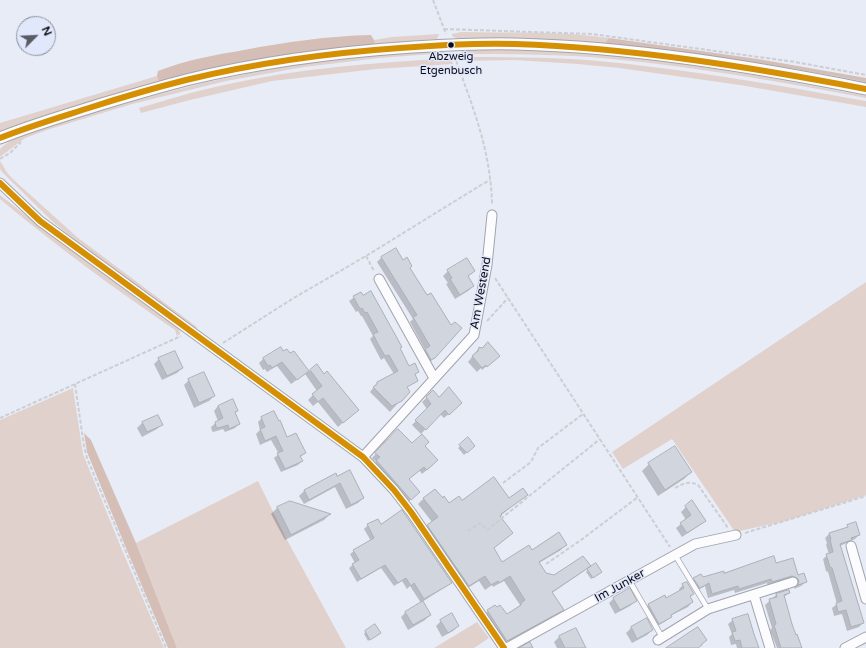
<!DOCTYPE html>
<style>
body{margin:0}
#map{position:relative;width:866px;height:648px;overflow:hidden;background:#e8ecf6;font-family:"Varela Round",sans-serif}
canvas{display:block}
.north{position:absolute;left:16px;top:16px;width:40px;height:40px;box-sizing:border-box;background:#e2e8fc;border:1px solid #8c909f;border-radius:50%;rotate:66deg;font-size:11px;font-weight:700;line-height:16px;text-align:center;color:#0c0d14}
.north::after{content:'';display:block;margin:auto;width:14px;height:18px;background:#595b63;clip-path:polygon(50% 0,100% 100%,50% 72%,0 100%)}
</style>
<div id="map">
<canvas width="866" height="648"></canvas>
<div class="north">N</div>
</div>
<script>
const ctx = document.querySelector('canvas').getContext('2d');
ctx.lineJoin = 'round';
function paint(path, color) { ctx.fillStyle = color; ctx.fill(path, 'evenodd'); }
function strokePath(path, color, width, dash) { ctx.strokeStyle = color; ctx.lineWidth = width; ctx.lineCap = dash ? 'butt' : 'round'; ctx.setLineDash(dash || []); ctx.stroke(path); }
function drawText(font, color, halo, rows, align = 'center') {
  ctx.font = font + ' "Varela Round",sans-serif'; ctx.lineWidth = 3; ctx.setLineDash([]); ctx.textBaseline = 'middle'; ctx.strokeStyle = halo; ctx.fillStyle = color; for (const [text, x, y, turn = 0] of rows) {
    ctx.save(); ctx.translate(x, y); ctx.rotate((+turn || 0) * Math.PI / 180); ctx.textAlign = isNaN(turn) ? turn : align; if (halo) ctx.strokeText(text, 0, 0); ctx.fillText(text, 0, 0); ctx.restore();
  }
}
paint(new Path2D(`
 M461 32C510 33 560 31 609 38L604 44 538 39H465L456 38 452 36V34Z
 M439 34 437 39 375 44 374 40 392 37Z
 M465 49C500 50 536 50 571 52 670 59 769 77 866 96V98C782 82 697 67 612 59 561 54 511 54 460 54Z
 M442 50 446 53 379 58 304 67 226 81 132 104 50 129 25 138 0 157V149C16 132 61 123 83 116 147 97 211 79 277 68 331 59 387 55 442 50Z
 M460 57C502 57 545 57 587 60 680 68 773 84 865 101H866V107L740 85 619 68 578 64 515 60 459 61 458 58Z
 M451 58 453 64 376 69 272 81 190 100 141 113 139 108C167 100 195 91 224 85 299 68 375 63 451 58Z
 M157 76 159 82 0 132V123Z
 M0 161 8 174 16 182 77 237 197 327 195 329 81 245 54 223 2 172 0 169Z
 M0 195 56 239 179 329 180 334 177 336 175 330C115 289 56 246 0 199Z
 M866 282V495L785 521 735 532 672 439 623 469 612 452Z
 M73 388 83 454 122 550 164 648H0V420Z
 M258 481 286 538 346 648H177L136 543Z
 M477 622 489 638 474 648H434Z`), '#e0d1cd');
paint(new Path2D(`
 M371 35 374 40 375 44 314 51 222 66 159 82 157 76 158 71C186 60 215 55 244 50 286 42 328 36 371 35Z
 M609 38 758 59 866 78V82C779 65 692 52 604 44Z
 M84 433 91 440 136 543 177 648H168L126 548 87 452Z`), '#d5beb5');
paint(new Path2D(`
 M396 250 402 261 409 268 435 357 430 362 421 354 425 350 410 322 413 319 377 262 381 258Z
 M448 271H474L467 277 473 286 468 291 455 299 446 284 448 283 443 276Z
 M360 293 399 349 408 367 418 372 414 375 417 380 406 388 408 392 390 412 370 392 377 383 394 374 384 358 381 360 370 339 373 336 362 316H361L358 311 356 312 349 301Z
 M280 348 283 353 290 355 294 352 309 372 310 370 353 414 338 427 318 402 313 406 308 400 317 391 305 374 291 384 277 366 267 372 265 369 263 370 259 363 263 359Z
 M479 348 494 360 482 370 481 368 477 372 468 362Z
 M159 359 182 368 177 373 162 380 154 364Z
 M189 380 214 396 209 401 194 408 184 385Z
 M432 393 439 398 457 407 444 418 440 414 421 434 412 425 427 409 422 402Z
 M218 406 237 411 235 413 239 424 235 428 225 432 223 429 213 432 212 431 211 427 218 421 214 411Z
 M158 416 162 424 157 429 142 437 137 428 142 423Z
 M262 418 304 453 300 458 302 461 298 465 281 472 274 458 279 454 271 440 260 445 256 434 260 430 258 422Z
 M398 430 412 444 424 446 433 465 422 474 419 470 408 480 419 492 406 504 372 465 376 462 372 458Z
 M468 439 474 445 464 455 458 448Z
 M674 447 691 472 684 479 658 496 642 471 649 464Z
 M335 475 363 498 358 503 346 509 335 487 304 504 299 496 304 491Z
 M526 495 499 517 493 549 502 563 531 551 566 544 561 550 539 563 546 574 554 576 589 566 584 571 552 593 563 609 557 615 501 646 482 617 488 611 507 616 520 605 504 581 493 587 492 585 485 590 479 581 463 591 422 531 432 522 418 504 424 498 449 504 462 501 508 499Z
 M290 502 329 515 324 520 285 540 271 514 277 508Z
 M686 507 705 520 700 525 682 537 676 528 686 520 681 512Z
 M368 525H381L451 583 447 586 422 602 430 615 425 620 408 630 401 617 406 612 421 603 410 586 407 589 402 581 394 586 381 568 357 582 349 568 355 563 350 554 354 551 371 541 364 529Z
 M848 526 859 535 855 539 840 546 863 623 859 627 847 631 842 614 834 616 832 608 837 604 828 572 826 571 823 559 829 554 826 545 827 543 825 538 830 533 845 529Z
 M776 564 806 582 801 586 794 589 795 585 768 586 767 583 735 593 734 590 708 598 705 586 695 592 690 583 694 579Z
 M588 570 599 574 591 579 586 572Z
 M683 585 693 594 689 598 692 602 688 607 670 616 666 621 654 628 644 610 648 605 665 596 666 599 680 591 679 589Z
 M788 591 789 593 784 597 791 625 801 648H777L770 630 772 628 765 605 776 595Z
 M614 598 635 601 630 606 615 614 609 603Z
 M646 619 652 630 647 635 632 643 626 633 631 628Z
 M733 620 758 648H737L736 644 731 645 729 637 732 634 728 624Z
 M441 621 458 626 453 631 442 637 436 626Z
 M366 631 377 635 368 641 364 634Z
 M559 637 585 648H557L554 642Z`), '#0003');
const building = new Path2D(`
 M396 248 403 260 407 257 412 266 410 268 427 295 431 293 451 325 455 322 462 328 435 358 431 360 425 349 430 346 413 317 417 315 381 257Z
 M467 258 475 271 468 276 474 286 460 295 450 279 452 278 447 270Z
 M371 291 402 347 400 348 409 366 415 363 419 372 415 374 418 381 407 387 410 392 402 401 392 406 373 387 377 384V382L398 371 389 355 385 356 378 344 373 334 378 332 367 312 365 313 362 308 360 309 353 296 361 292 363 295Z
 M488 342 500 356 487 367 486 365 482 368 472 356 478 351 479 347 482 348Z
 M281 347 283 351 287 349 290 353 294 351 309 371 297 380 282 362 272 368 270 365 268 366 263 358Z
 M175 351 183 368 167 376 158 358Z
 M317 364 324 374 327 371 359 410 343 423 323 398 318 402 312 394 322 386 310 370Z
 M204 372 215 396 199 403 188 379Z
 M449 387 462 403 449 415 445 410 426 430 415 420 431 404 426 397 433 390 439 397Z
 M233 399 238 411 235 412 240 424 229 429 228 425 218 428 216 427 215 422 223 418 218 406Z
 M274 411 279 421 280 420 287 437 296 433 306 453 300 456 303 461 285 469 277 453 283 451 276 436 265 441 260 429 265 427 261 417Z
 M158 415 163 425 147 432 142 422Z
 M398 429 412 443 422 434 429 442 425 446 438 460 427 470 424 467 409 479 420 492 411 500 376 460 380 457 375 453Z
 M468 437 475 446 467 453 459 445Z
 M675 446 692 472 665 490 648 463Z
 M350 470 364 498 351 505 340 483 309 500 304 490 336 473 337 476Z
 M494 477 509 498 523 488 528 495 501 514 502 515 500 516 513 533 494 548 502 562 529 545 532 550 559 532 567 545 539 562 546 573 554 575 583 556 591 566 552 592 564 610 507 641 487 610 495 605 497 607 500 605 507 614 521 605V603L525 600 510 576 499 583 498 581 491 585 485 576 469 586 427 525 438 517 423 498 435 489 443 498 444 496 449 503 459 496 462 500Z
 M692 500 706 521 687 533 680 523 691 515 685 506Z
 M290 501 331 514 291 535 277 507Z
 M402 510 452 583 424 599 414 583 411 586 406 578 398 583 385 565 361 579 352 564 359 560 353 550 374 538 367 524 378 519 381 524Z
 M856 522 860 535 851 538 852 540 840 544 864 623 851 627 846 610 838 612 836 603 842 601 832 568 830 567 826 554 833 552 830 539H831L829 533 848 527 847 525Z
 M774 556 776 563 793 558 798 575 804 573 807 582 798 585 799 581 797 578 792 576 772 582 771 579 739 589 738 586 712 594 709 583 700 588 693 578 701 574 703 577 724 571V573Z
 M596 563 602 572 593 578 587 569Z
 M687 582 694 594 690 596 693 602 671 615 672 617 659 624 648 604 665 595 666 598 684 588 682 584Z
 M630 588 637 601 620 610 613 598Z
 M789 590 790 593 784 595 792 624 796 635 797 634 802 648H781L774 625 776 624 769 599 777 597 776 594Z
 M423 601 431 615 413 625 405 612Z
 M452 613 459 626 448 633 440 620Z
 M748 614 754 634 759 648H742L740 640 735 641 732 632 736 631 732 619Z
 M647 618 653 630 637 639 631 627Z
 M375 624 381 633 370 640 365 631Z
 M698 627 707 640 702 644V645L698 648H666Z
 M576 628 586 648H565L559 636Z
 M530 642 533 648H519Z`);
paint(building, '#d1d5dd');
strokePath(building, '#adb0b8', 1);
const service = new Path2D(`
 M675 555 708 609
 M629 580 662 637`);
const minor = new Path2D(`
 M0 183 40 221 363 457 394 490 411 512 504 648
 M379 279 434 378
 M363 457 474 335 487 265 492 215
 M851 546 866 599
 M754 595 770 648
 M658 640 708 609 793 582
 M507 648 695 544 736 535
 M845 648 866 637`);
const tertiary = new Path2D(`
 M0 138C34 124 70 114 105 103 132 95 159 87 186 80 260 62 337 52 413 47 447 45 481 43 515 44 633 47 750 66 866 89`);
strokePath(service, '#a1a4ac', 6);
strokePath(minor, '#a1a4ac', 11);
strokePath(tertiary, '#a1a4ac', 13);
strokePath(new Path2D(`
 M433 0 446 34
 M444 29 592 34 795 62 866 75
 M454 55C472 105 491 150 492 205
 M0 159 10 153 21 142
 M366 256 374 271
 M495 278 670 547
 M487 321 508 298
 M223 343 292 299 366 256 481 185 490 180
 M75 384 84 446 87 458 166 648
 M0 418 181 336
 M503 483 531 462 538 448 583 414
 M675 488C684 483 689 481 698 485L728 528
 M468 531 480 523 487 530 600 439
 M745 533 866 496
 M546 564 581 540 638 497`), '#cdced2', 2, [4, 2]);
strokePath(service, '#fcfcfe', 4.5);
strokePath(minor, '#fcfcfe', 9);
strokePath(tertiary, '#fcfcfe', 11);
strokePath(new Path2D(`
 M0 138C30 126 61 117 92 107 123 97 154 88 186 80 256 63 328 53 400 48 438 45 477 43 515 44 633 48 750 67 866 89
 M0 183 40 221 363 457 394 490 411 512 504 648`), '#d48f03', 6);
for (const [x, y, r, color] of [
 [451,45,3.5,"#0c0d14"]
]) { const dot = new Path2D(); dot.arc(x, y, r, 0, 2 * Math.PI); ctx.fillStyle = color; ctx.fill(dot); strokePath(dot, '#e2e8fc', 1.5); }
drawText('11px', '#0c0d14', '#e2e8fc', [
 ["Abzweig",451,57],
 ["Etgenbusch",451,71]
]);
drawText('12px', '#0c0d14', '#e2e8fc', [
 ["Am Westend",481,293,-80],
 ["Im Junker",620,586,-29]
]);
</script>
